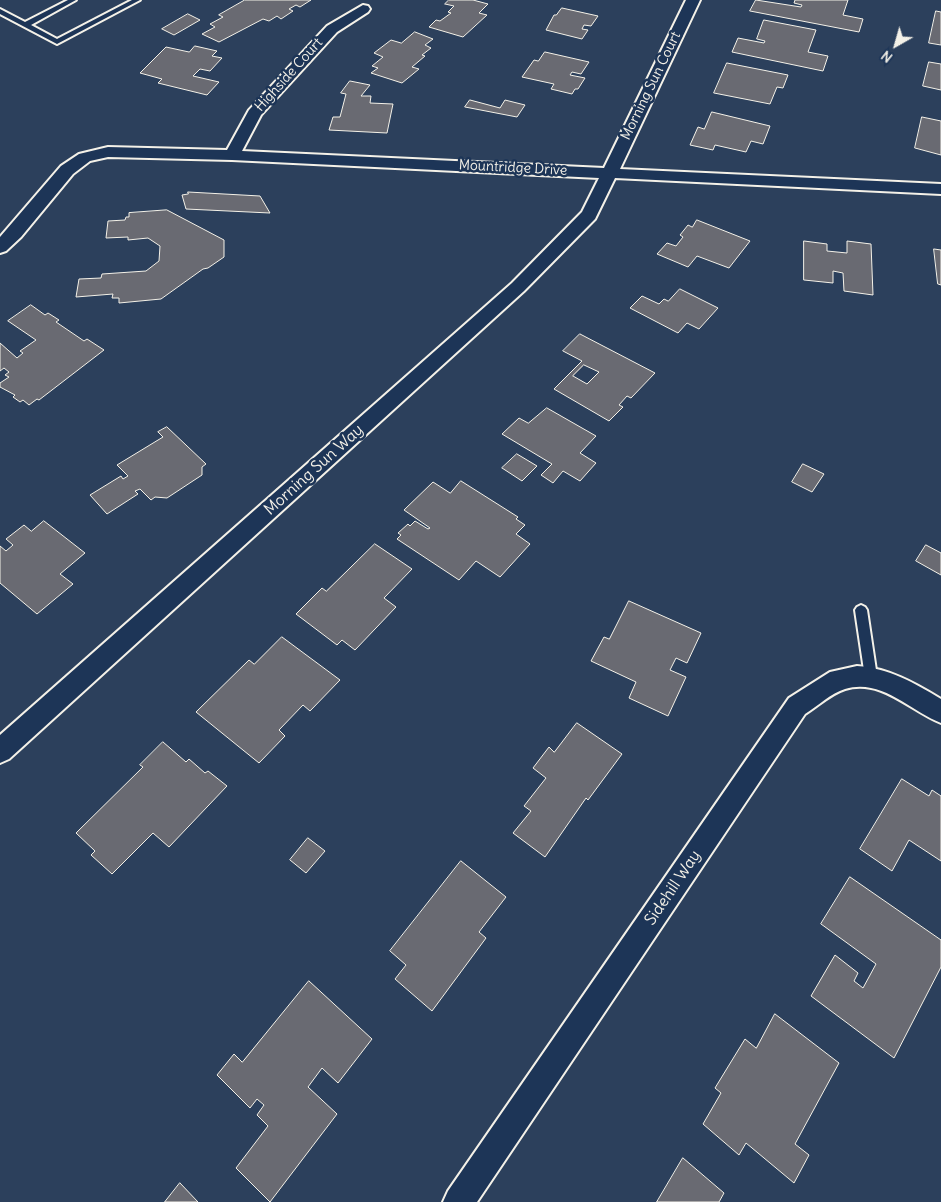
<!DOCTYPE html>
<style>
body{margin:0}
#map{position:relative;width:941px;height:1202px;overflow:hidden;background:#2c405c;font-family:Delius,sans-serif}
canvas{display:block}
.north{position:absolute;left:871px;top:20px;width:50px;height:50px;-webkit-text-stroke:4px #1d3557;paint-order:stroke;rotate:218deg;font-size:14px;font-weight:700;line-height:20px;text-align:center;color:#f4f1e8}
.north::after{content:'';display:block;margin:auto;width:18px;height:22px;background:#f4f1e8;clip-path:polygon(50% 0,100% 100%,50% 72%,0 100%)}
</style>
<div id="map">
<canvas width="941" height="1202"></canvas>
<div class="north">N</div>
</div>
<script>
const ctx = document.querySelector('canvas').getContext('2d');
ctx.lineJoin = 'round';
function paint(path, color) { ctx.fillStyle = color; ctx.fill(path, 'evenodd'); }
function strokePath(path, color, width, dash) { ctx.strokeStyle = color; ctx.lineWidth = width; ctx.lineCap = dash ? 'butt' : 'round'; ctx.setLineDash(dash || []); ctx.stroke(path); }
function drawText(font, color, halo, rows, align = 'center') {
  ctx.font = font + ' Delius,sans-serif'; ctx.lineWidth = 5; ctx.setLineDash([]); ctx.textBaseline = 'middle'; ctx.strokeStyle = halo; ctx.fillStyle = color; for (const [text, x, y, turn = 0] of rows) {
    ctx.save(); ctx.translate(x, y); ctx.rotate((+turn || 0) * Math.PI / 180); ctx.textAlign = isNaN(turn) ? turn : align; if (halo) ctx.strokeText(text, 0, 0); ctx.fillText(text, 0, 0); ctx.restore();
  }
}
const building = new Path2D(`
 M245 0H311L300 7 296 5 289 9 293 11 281 19 277 16 269 21 263 19 219 42 202 34 215 27 210 24 223 17 219 15Z
 M449 0H473L488 4 479 13 487 15 463 37 429 27 436 20 440 21 451 13 448 12 454 6 445 4Z
 M756 0 801 7 802 5 794 3 795 0H848L843 15 863 19 859 32 750 11Z
 M562 8 598 16 591 26 584 25 582 29 588 30 582 39 546 30 554 15H556Z
 M936 11 941 12V45L929 43Z
 M188 14 200 20 174 35 162 29Z
 M764 20 816 30 808 52 828 56 823 71 732 52 738 38 764 43 765 41 757 39Z
 M415 32 433 39 425 45 431 48 422 55 425 56 412 67 419 69 402 83 371 73 378 68 372 66 383 57 374 53 391 40 401 43Z
 M195 46 217 51 212 56 222 58 210 71 200 69 193 76 219 82 207 95 158 83 162 79 140 73 166 47 189 52Z
 M545 52 589 62 581 74 572 72 570 75 585 78 578 89H575L572 94 551 89 554 84 522 77 534 60 538 61Z
 M929 62 941 64V90L923 86Z
 M727 63 788 75 783 88 777 87 770 104 714 93Z
 M350 81 370 85 361 96H371L370 103 393 104 387 133 329 130 333 117H340L346 94 341 93Z
 M470 100 500 108 505 100 525 105 517 117 465 107Z
 M712 112 770 126 763 144 751 141 746 152 715 145 713 150 690 145 698 127 704 129Z
 M922 117 941 121V155L915 148Z
 M188 192 260 196 270 213 186 209 182 195 188 194Z
 M167 210 224 240V257L208 268 203 269 161 299 119 303V298H112L113 294 76 297 79 279 101 278 102 274 146 271 159 261 160 246 148 238 128 240V237L106 238 108 221 125 220 126 217H129V213Z
 M697 220 750 241 729 268 697 256 688 267 657 254 667 243 676 246 683 237 680 235 688 225 692 227Z
 M804 241 827 244V251L847 253V241L871 244 873 295 844 291 843 273 833 271V283L804 280Z
 M934 249 941 250V285L938 284Z
 M680 289 718 308 699 329 687 323 678 333 630 308 642 296 659 304 664 299 668 301Z
 M31 305 45 315 48 313 59 320 56 322 84 341 87 339 104 350 39 400 37 399 29 405 23 400 20 402 13 397 15 395 0 387V383L9 377 5 375 9 372 4 368 0 371V343L17 358 23 353 20 351 36 340 8 321Z
 M580 334 655 373 631 398 627 396 619 405 623 407 609 421 554 389 582 361 563 351ZM584 365 599 372 587 384 573 376Z
 M547 408 596 436 580 453 596 463 580 481 563 471 553 483 541 475 552 464 502 434 519 418 528 423Z
 M167 427 206 464 202 467V475L167 498 155 497 151 500 140 489 135 491 138 494 107 514 90 495 121 476 123 479 128 476 117 465 163 437 158 432Z
 M517 454 537 466 522 481 502 468Z
 M803 464 824 474 812 492 792 482Z
 M461 481 518 517 516 519 525 525 516 534 530 544 500 577 476 561 459 580 397 539 401 535 398 533 408 524 410 526 415 521 428 529 430 528 404 510 433 482 450 493Z
 M44 521 85 553 60 574 73 584 37 614 0 583V546L6 551 13 545 6 539 24 525 31 531Z
 M375 544 412 569 384 598 396 607 355 650 342 640 337 645 296 614 322 588 326 591Z
 M926 545 941 553V575L916 561Z
 M629 601 701 633 687 663 676 658 670 670 686 677 668 716 629 698 636 682 591 661 604 637 609 639Z
 M282 637 340 680 310 711 303 705 279 730 285 736 259 763 196 712 249 660 254 664Z
 M577 723 622 754 588 800 586 798 545 857 513 833 531 811 524 806 546 778 533 768 549 747 554 752Z
 M163 742 186 762 189 759 205 773 208 771 227 786 169 847 153 833 112 874 91 855 95 851 76 833 143 767 140 765Z
 M902 779 929 796 932 790 941 796V861L909 840 892 871 860 849Z
 M308 838 325 851 306 873 290 860Z
 M461 861 506 897 479 932 486 938 432 1011 395 979 406 965 390 951Z
 M850 877 941 940V967L894 1058 811 996 835 955 858 973 854 981 863 988 876 964 821 924Z
 M309 981 372 1039 338 1083 322 1068 308 1087 337 1114 270 1202 236 1168 268 1126 257 1115 264 1105 257 1099 250 1108 217 1075 234 1054 242 1062Z
 M775 1014 839 1063 795 1144 809 1155 794 1183 746 1143 739 1155 703 1124 721 1093 715 1088 745 1039 756 1048Z
 M683 1158 724 1193 719 1202H657Z
 M180 1183 198 1202H165Z`);
paint(building, '#696a72');
strokePath(building, '#f4f1e8', 1);
const service = new Path2D(`
 M68 0H76L31 25 57 39 132 0H140L57 44 0 14V9L25 22Z
 M861 605 865 607 867 610 877 677 875 681 871 682 867 681 865 677 855 610 857 607Z`);
const minor = new Path2D(`
 M686 0H700L620 169 941 184V194L615 178 595 219 524 291 9 759 0 763V735L512 283 582 212 599 178 232 160 108 157 90 161 73 174 21 237 6 251 0 253V237L61 166 79 154 108 147 227 150 249 110 327 26 363 5 368 6 370 9 368 12 337 32 261 115 242 151 604 168Z
 M857 666C888 668 915 683 941 699V723C910 711 882 678 845 689 831 693 818 706 805 714L477 1202H443L448 1191 789 698 830 672Z`);
strokePath(service, '#f4f1e8', 4);
strokePath(minor, '#f4f1e8', 4);
paint(service, '#1d3557');
paint(minor, '#1d3557');
drawText('14px', '#f4f1e8', '#1d3557', [
 ["Highside Court",289,75,-48],
 ["Morning Sun Court",651,86,-64],
 ["Mountridge Drive",513,168,3]
]);
drawText('16px', '#f4f1e8', '#1d3557', [
 ["Morning Sun Way",314,470,-42],
 ["Sidehill Way",673,888,-56]
]);
</script>
